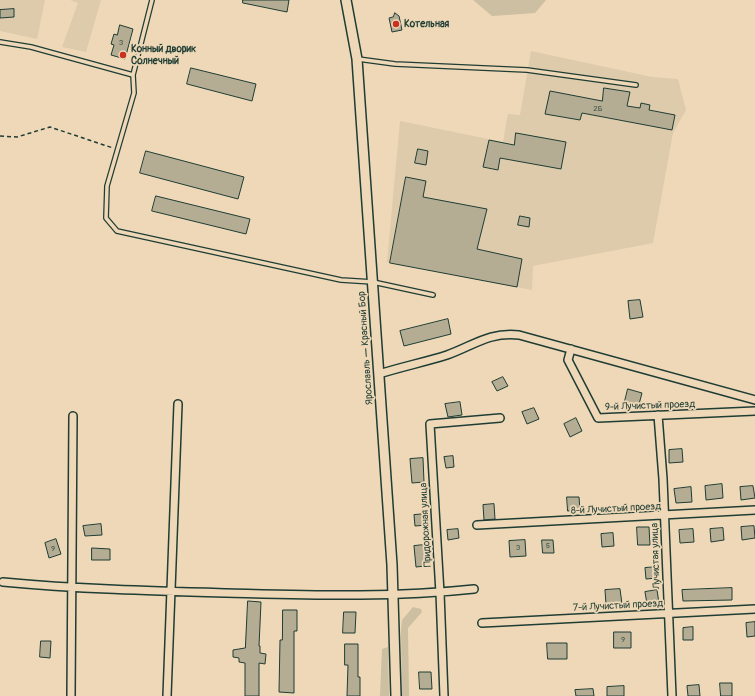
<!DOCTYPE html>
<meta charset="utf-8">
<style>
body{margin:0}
canvas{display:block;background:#eed8b7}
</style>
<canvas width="755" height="696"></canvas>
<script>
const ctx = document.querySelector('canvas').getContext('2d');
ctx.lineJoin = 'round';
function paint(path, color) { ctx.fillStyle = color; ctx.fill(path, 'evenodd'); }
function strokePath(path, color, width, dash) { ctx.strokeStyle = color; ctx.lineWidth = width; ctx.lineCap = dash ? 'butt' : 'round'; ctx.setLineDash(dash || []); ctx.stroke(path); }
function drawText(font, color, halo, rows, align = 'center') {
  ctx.font = font + ' Pangolin,sans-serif'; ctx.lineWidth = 3.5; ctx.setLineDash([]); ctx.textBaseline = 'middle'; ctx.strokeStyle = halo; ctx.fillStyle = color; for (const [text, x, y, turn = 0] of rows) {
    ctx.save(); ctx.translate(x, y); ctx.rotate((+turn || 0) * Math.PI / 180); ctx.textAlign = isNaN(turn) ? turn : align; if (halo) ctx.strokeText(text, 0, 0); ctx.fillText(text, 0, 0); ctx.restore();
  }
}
paint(new Path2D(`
 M0 0H45L37 39 0 31Z
 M70 0H101L86 52 62 47 78 3Z
 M531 51 652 77 678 79 686 110 673 133 653 243 533 266 532 290 387 262 400 121 503 142 508 114 520 115Z`), '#ddcbac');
paint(new Path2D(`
 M473 0H546L535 13 492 16Z
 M413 607 421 609 422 612 408 628 409 696H402L401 630 402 620Z
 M388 647 389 696H380L382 649Z`), '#ccbfa2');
const building = new Path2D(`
 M243 0H289L287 12 243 3Z
 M14 9V17L0 18V10Z
 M395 13 399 16 402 30 392 32 389 18 393 17Z
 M120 25 133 29 125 59 111 55 114 45 111 44 114 34 117 35Z
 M191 68 256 84 252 101 187 84Z
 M604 88 630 92 627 106 640 108 641 103 650 105 649 110 675 115 672 130 582 113 580 120 545 114 550 91 602 101Z
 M516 133 566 142 561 169 500 158 498 170 483 167 489 140 514 145Z
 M418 149 428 151 426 165 415 163Z
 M146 151 244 177 238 199 140 173Z
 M406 177 426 181 423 197 487 209 477 249 522 259 517 287 390 263Z
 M156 196 250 219 246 234 152 211Z
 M520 216 530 218 529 227 518 225Z
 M640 300 643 317 630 319 628 301Z
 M448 319 451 334 404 346 400 331Z
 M503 377 508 386 497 391 492 382Z
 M628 389 642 393 638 408 624 405Z
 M460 402 462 415 448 417 445 404Z
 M534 408 539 419 527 424 522 412Z
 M576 418 582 431 570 437 564 424Z
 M682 449 683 462 669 463V450Z
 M453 456 454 467 446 468 444 457Z
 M423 458 424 482 412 483 410 459Z
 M722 484 723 498 706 500 705 486Z
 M753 486 755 498 741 500 740 487Z
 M691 487 692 502 676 503 674 489Z
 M567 497H579L580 510 568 511Z
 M494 504 495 519 484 520 483 505Z
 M426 514 427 525 415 526 414 515Z
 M101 524 102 535 85 536 83 526Z
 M754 526 755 538 742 540 741 527Z
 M637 527H649L650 545H638Z
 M723 528 724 540 711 542 710 529Z
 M458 529 459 538 448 540 447 530Z
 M693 529 694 542 680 543 679 530Z
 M613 533 614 546 602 547 601 534Z
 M56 539 61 554 49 558 45 543Z
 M525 540 526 556 510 557 509 541Z
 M542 540H553L554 553H543Z
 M424 545 425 566 416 567 414 546Z
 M92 548 110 549V560H92Z
 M657 567V578L646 579 645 568Z
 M732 588V600L683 601 682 590Z
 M620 589 622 604 606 605 605 590Z
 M657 590 659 603 647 604 645 592Z
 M248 601 261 602 259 646H260V653L266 654 265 664 259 663V696H245V663L239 662V658L233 657V650L245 648Z
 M283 610H297V631H294V693L279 692 280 640H282Z
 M344 612H356L355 633H343Z
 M755 622V636L747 637 746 623Z
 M693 627V640H683V628Z
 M614 632H631V648H614Z
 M41 641H51L50 658 40 657Z
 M547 643H567V659H548Z
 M345 644H358V677H360V696H347L348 665H345Z
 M419 672H431L432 689H420Z
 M720 683H732V696H721Z
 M699 685 700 696H688L687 686Z
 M624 686V696H607V687Z
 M593 689 594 696H576L575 690Z`);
paint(building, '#b4ad93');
strokePath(building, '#1f3d34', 1);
const service = new Path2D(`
 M0 42 31 47 133 75 134 93 107 186 106 218 117 231 341 280 373 282 433 295
 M358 59 395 64 527 70 636 85
 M133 75 152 0`);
const minor = new Path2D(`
 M571 349 568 360 598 418 755 411
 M379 374C401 367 425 362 447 355 475 345 488 332 519 335L755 400
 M658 415 663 479 672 696
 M477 525 755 510
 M3 582C77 589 152 591 226 593 310 595 390 598 474 589
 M482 623 755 609
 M71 696 73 416
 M167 696 178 404
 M444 696 440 593 430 424 500 418`);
const tertiary = new Path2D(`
 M346 0 357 59 392 565 396 696`);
strokePath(service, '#1f3d34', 6);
strokePath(minor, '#1f3d34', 10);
strokePath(tertiary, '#1f3d34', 12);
strokePath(new Path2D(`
 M0 136 17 137 50 127 113 148`), '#1f3d34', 1.5, [4, 3]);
strokePath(service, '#eed8b7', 3.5);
strokePath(minor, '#eed8b7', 7);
strokePath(tertiary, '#eed8b7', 9);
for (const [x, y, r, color] of [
 [396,24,4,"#c8321e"],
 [123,55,4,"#c8321e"]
]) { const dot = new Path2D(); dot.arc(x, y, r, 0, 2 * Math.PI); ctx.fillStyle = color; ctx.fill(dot); strokePath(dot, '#eed8b7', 1.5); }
drawText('8px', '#44594c', null, [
 ["3",121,43],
 ["2Б",598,109],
 ["5",548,546],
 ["3",518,548],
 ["9",53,549],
 ["9",623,640]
]);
drawText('bold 10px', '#1f3d34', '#eed8b7', [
 ["Котельная",404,24],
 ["Конный дворик",131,49],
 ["Солнечный",131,61]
], 'left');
drawText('10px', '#1f3d34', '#eed8b7', [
 ["Ярославль — Красный Бор",366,348,-94],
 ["9-й Лучистый проезд",650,406,-2],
 ["8-й Лучистый проезд",616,509,-3],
 ["Придорожная улица",426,525,-93],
 ["Лучистая улица",656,556,-92],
 ["7-й Лучистый проезд",618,606,-3]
]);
</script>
